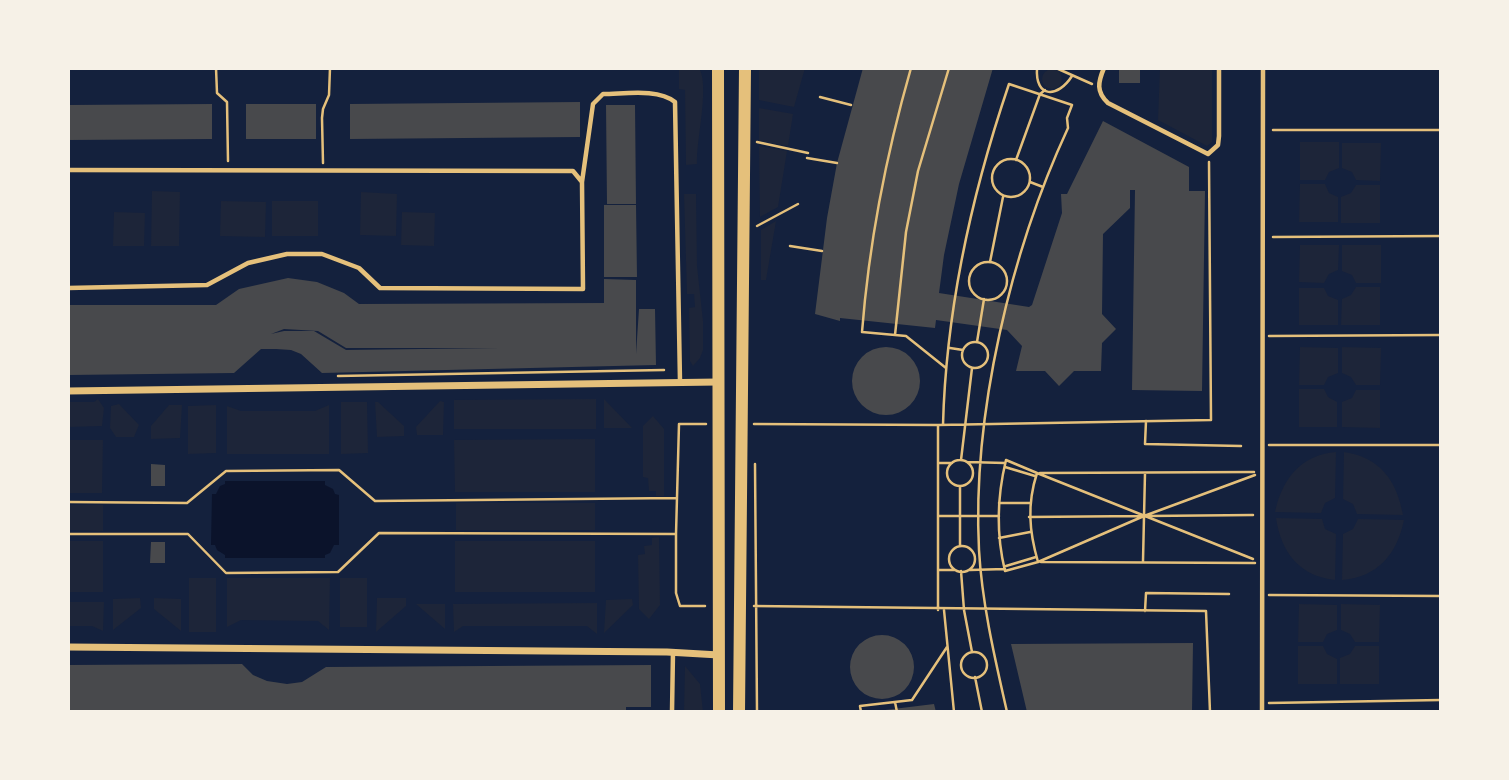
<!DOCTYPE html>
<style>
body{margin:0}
#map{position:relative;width:1509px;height:780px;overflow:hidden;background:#14213d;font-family:"Fira Sans Condensed",sans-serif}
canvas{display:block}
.frame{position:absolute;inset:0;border:70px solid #f6f1e7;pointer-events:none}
</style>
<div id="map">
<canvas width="1509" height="780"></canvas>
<div class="frame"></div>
</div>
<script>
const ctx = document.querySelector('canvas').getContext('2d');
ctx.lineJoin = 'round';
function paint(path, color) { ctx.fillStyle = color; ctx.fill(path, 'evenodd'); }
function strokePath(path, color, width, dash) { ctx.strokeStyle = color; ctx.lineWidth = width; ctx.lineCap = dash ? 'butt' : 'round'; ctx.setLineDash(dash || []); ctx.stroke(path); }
paint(new Path2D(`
 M679 68H699C710 86 696 140 697 164L686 165 685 90 679 89Z
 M759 68H805L794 107 759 100Z
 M1160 68H1212V142L1207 146 1158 120Z
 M1042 79a10 10 0 1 1 20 0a10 10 0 1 1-20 0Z
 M759 108 793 114 788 146 759 141Z
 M1300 142H1339V168L1329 172 1325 180H1300Z
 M1342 143H1381L1380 181 1356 180 1352 172 1342 168Z
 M759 146 787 151 778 207 760 217Z
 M1300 184H1325L1329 193 1338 197V222H1299Z
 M1356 185H1380V223H1341V197L1351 193Z
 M152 191 180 192 179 246H151Z
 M361 192 397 194 396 236 360 235Z
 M684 194H696L697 266 703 321V350L700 358 693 366 690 361 689 308 695 307 694 294H687Z
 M221 201 266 202 265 237 220 236Z
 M272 201H318V236H272Z
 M114 212 145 213 144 246H113Z
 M402 212 435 213 434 246 401 245Z
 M776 221 766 280H761V230Z
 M1300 245H1339L1338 270 1329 274 1324 283 1299 282Z
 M1342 245H1381V283H1356L1352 275 1342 271Z
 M1356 287H1380V325H1341L1342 299 1351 295Z
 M1299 288H1324L1328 296 1338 300V325H1299Z
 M1300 347 1338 348V373L1328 377 1324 385H1299Z
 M1342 347 1381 348 1380 385H1356L1351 377 1342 373Z
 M1299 389H1324L1328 397 1337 402V427H1299Z
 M1356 390H1380V428L1342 427V402L1352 398Z
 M98 399 104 408 102 426 68 427V402H94Z
 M596 399V429H454V400Z
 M604 399 632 428H604Z
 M440 401 444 402 443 435H417L416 427Z
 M341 402H367L368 453 341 454Z
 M375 402H378L404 426V436L377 437Z
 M119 404 139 425 134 437H116L110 428 111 406Z
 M169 405H182L180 438 151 439V426Z
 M216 405V453L188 454V406Z
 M329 405V454H227V406L241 411H315Z
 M653 416 664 429V496H656V491H649L648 478 643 477V426Z
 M595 439V492H455L454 440Z
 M68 440H103L102 493H68Z
 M1336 452 1335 498 1325 503 1321 513 1275 512C1282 479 1301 455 1336 452Z
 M1344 452C1380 457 1397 481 1403 515L1357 514 1353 504 1343 499Z
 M456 503H595V530H456Z
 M68 505H103V531L68 530Z
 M1276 518 1322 519 1325 529 1336 534 1335 580C1299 576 1281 552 1276 518Z
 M1358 519 1404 520C1397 554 1378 577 1342 580L1343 534 1353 529Z
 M659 537 660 605 649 619 639 609 638 555 645 554 644 546 652 545V538Z
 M68 541H103V592H68Z
 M455 541H595V592H455Z
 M189 578H216V632H189Z
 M227 578H330L329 630 318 621 241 620 227 627Z
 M340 578H367V627H340Z
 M140 598 141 608 113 630V599Z
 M154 598 181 599V631L154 609Z
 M377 598H406V606L376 632Z
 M632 599 633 605 604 633 606 600Z
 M68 602H104L103 631 92 626H68Z
 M597 603V634L587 626H463L454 632 453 604Z
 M416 604H445V629Z
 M1299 604 1337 605V630L1327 634 1323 642H1298Z
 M1341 604 1380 605 1379 642H1355L1350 634 1341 630Z
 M1298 646H1323L1327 654 1337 659V684H1298Z
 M1355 646H1379V684H1340V658L1350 654Z
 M685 666 700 684 703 712H684Z`), '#1d2539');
paint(new Path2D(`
 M225 481H325V485L333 489 335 494 339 495V545H334L330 553 325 555V558H225V555L217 550 215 545H211L212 494H216L220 486 225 484Z`), '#0b132b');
paint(new Path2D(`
 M863 68H993L959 184 944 255 939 293 1029 307 1032 305 1062 213 1061 194H1067L1103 121 1189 167V191H1205L1202 391 1132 390 1135 190H1130V208L1103 234 1102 314 1116 329 1102 343 1101 371H1074L1059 386 1045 371H1016L1022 346 1007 330 936 320 935 328 840 318V321L815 314 827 218 837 163Z
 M1119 68H1140V83H1119Z
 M580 102V137L350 139V104Z
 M212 104V139L68 140V105Z
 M246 104H316V139H246Z
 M606 105H635L636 204H607Z
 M604 205H636L637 277H604Z
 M288 278 317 282 344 293 359 304 604 303V279L636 280V354L639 309H655L656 365 322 373 301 354 291 350 276 349H261L234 373 68 375V305H216L239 289ZM284 329 318 331 346 348H499L346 350 314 331H284L271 334Z
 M852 381a34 34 0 1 1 68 0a34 34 0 1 1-68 0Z
 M151 464 165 465V486H151Z
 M151 542H165V563H150Z
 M850 667a32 32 0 1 1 64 0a32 32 0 1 1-64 0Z
 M1193 643 1192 712H1027L1011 644Z
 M242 664 253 675 267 681 287 684 302 682 326 667 651 665V707H626V712L68 710V665Z
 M934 704 936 712H885V710Z`), '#48494c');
strokePath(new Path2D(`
 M216 68 217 93 227 102 228 161
 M911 68C886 155 869 243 862 332L906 336 946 368
 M1037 68C1035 99 1058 98 1072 76
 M1056 68 1092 84
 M820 97 851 105
 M1273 130H1441
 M757 142 808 153
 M807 158 837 163
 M992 178a19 19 0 1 1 38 0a19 19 0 1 1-38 0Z
 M1016 160 1040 94 1045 90
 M323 163 322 118 323 109 329 95 330 68
 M1030 182 1043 187
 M757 226 798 204
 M1273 237 1441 236
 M790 246 822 251
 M990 262 1003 197
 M969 281a19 19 0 1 1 38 0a19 19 0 1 1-38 0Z
 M895 335 906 232 918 171 949 68
 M1269 336 1441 335
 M977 342 984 299
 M962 355a13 13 0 1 1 26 0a13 13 0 1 1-26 0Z
 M950 348 963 350
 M338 376 664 370
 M1146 421 1145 444 1241 446
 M754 424 938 425 1211 420 1209 162
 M943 425C946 310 972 193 1009 84L1072 105 1067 118 1068 128C1011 251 972 414 979 550 982 604 995 659 1007 712
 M1269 445H1441
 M961 460 972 368
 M1006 460 1037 473C1027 504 1029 531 1038 562L1005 571C996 534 997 497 1006 460Z
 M947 473a13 13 0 1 1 26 0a13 13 0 1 1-26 0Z
 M967 462 1005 463
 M938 463H952
 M755 464 757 712
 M1005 467 1035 476
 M1037 473 1253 559
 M1040 473 1254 472
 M960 486V545
 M68 502 187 503 226 471 339 470 375 501 676 498
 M999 503H1030
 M939 516H999
 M1148 516 1253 515
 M1029 517 1141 516
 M68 534H188L226 573 338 572 379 533 676 534
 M999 538 1030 532
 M949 559a13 13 0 1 1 26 0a13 13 0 1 1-26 0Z
 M1143 561 1145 473
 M1038 562 1144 516 1255 475
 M1041 562 1255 563
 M1006 566 1036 557
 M938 570H955
 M970 570 1005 569
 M961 571 964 610 972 652
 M1269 595 1441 596
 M705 606H680L676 593V534L679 424H706
 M754 606 1206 611 1210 712
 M938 610V425
 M944 610 954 712
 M1145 611 1146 593 1229 594
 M961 665a13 13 0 1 1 26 0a13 13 0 1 1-26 0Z
 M975 677 982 712
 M895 702 897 712
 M1269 703 1441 700
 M861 712 860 706 912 700 947 647`), '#e5c07b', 2.5);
strokePath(new Path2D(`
 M1104 68C1098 82 1096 92 1108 103L1208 154 1218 145 1219 136V68
 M68 170 573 171 582 182 583 289 380 288 359 268 322 254H287L248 263 207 285 68 288
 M582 182 593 104 603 94C624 94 658 88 675 102L680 382
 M672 712 673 652
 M1262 712 1263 68`), '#e5c07b', 4.5);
strokePath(new Path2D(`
 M68 391 718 382
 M68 647 667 652 719 655`), '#e5c07b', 7);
strokePath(new Path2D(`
 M718 68 719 712
 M739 712 745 68`), '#e5c07b', 12);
</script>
